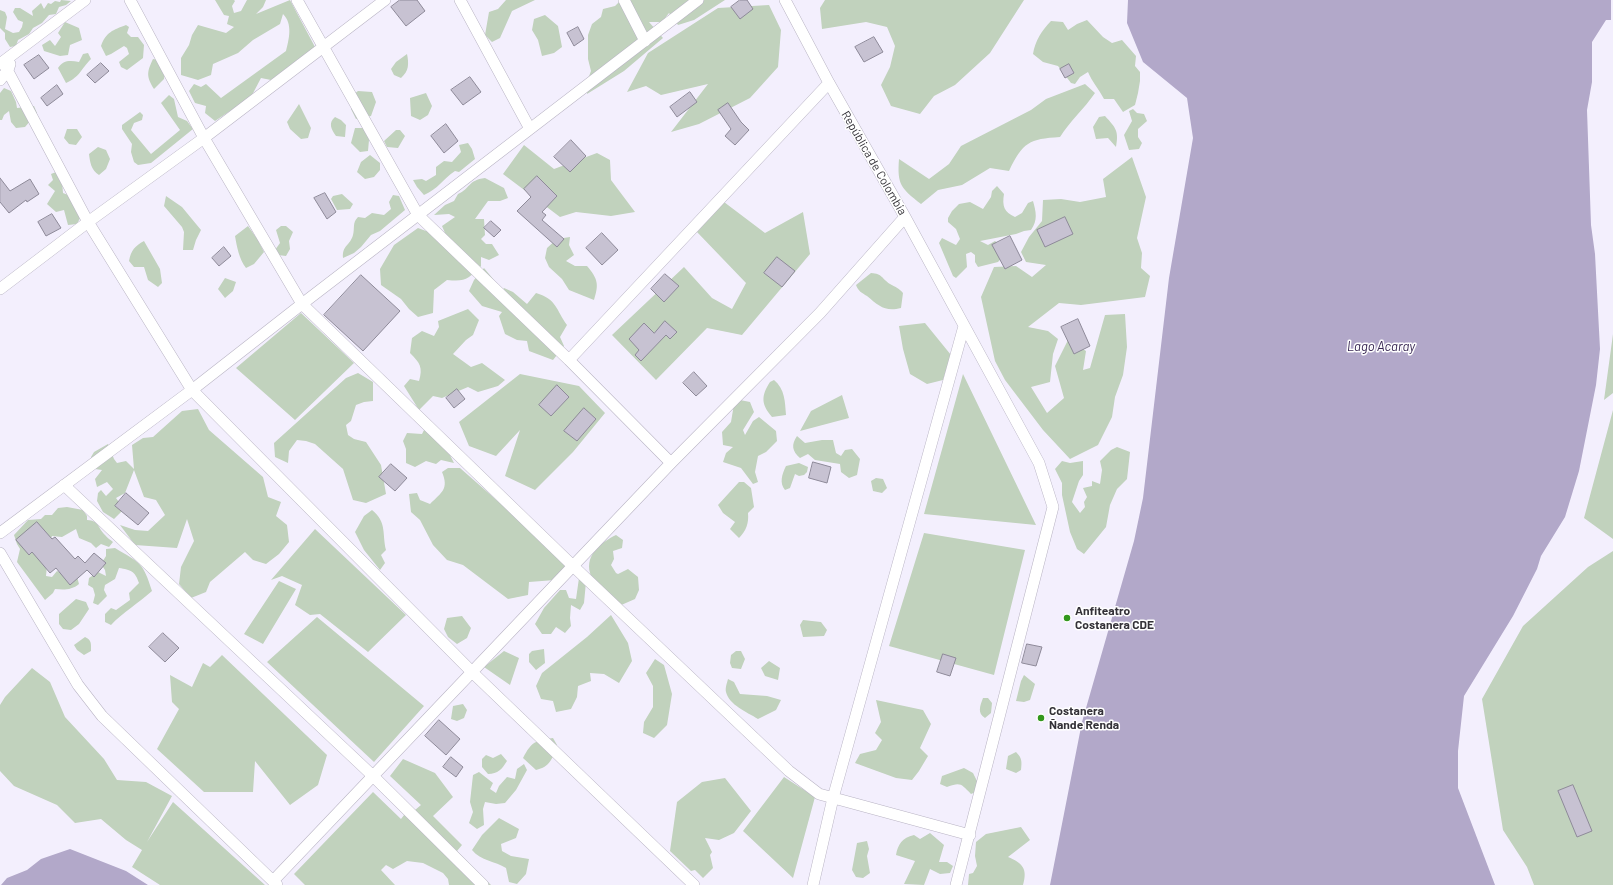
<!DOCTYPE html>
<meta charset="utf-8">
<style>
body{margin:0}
canvas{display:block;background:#f3effd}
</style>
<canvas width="1613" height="885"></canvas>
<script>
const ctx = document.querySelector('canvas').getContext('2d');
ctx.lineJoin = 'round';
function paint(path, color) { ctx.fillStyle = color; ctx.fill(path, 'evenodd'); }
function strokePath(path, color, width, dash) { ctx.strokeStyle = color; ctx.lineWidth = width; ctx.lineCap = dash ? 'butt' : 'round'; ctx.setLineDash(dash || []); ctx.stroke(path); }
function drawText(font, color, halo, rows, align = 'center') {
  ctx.font = font + ' Barlow,sans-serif'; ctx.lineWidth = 3; ctx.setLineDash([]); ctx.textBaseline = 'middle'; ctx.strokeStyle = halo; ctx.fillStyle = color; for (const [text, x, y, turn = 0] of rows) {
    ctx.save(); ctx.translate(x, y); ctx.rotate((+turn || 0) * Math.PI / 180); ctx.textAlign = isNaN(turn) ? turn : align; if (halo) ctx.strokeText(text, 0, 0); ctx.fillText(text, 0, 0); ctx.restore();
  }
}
paint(new Path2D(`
 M61 0 71 1 66 5 59 7 56 14 49 15 42 23 33 28 29 34 18 40 16 46 10 47 5 39V33L0 28V10L5 12 7 17 5 29 13 33 19 32 22 27 23 22 18 20 13 12 15 8H20L33 16 32 11 41 3 44 9 48 3 51 4 55 1 60 2Z
 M215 0H234L235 1 232 6 234 13 241 11 247 0H266L263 7 256 14 290 0 315 47 271 80 261 78 251 97 215 121 205 113 206 106 195 103 189 91 194 84 201 87 206 84 221 98 286 51C289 39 293 24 283 14L280 24 253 40 238 53 213 64 211 75 198 80 181 75V58L189 45 192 35 198 25 226 33 234 27 227 24 229 16 224 15Z
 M506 0H535L512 11 500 38 492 42 485 35 489 12 498 9Z
 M621 0H725L694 20 678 25 669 13 662 22H649L663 38 624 71 587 94 588 79 591 71 588 59V35L592 24 601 17 603 9 615 6Z
 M825 0H1024L990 53 955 85 934 96 920 114 891 106 881 85 890 67 895 46 887 27 866 22 822 29 820 8Z
 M769 5 781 30 778 67 750 98 699 124 671 132 708 84 661 95 646 86 627 92 648 53 718 8Z
 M545 15 558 26 562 47 554 53 542 56 538 40 532 30 534 19Z
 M1087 20 1103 37 1112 43 1122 40 1136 56 1135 66 1140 72V81L1138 93 1135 105 1123 112 1114 99H1104C1099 89 1092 82 1088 72L1080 77 1075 84 1071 83 1058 66 1043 62 1033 54C1035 41 1042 30 1051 21L1063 22 1068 30 1077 24Z
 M65 22 79 28 82 40 70 45 68 55 60 56 44 51 42 45 50 40 55 46 61 37 58 33Z
 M126 25 129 27 127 33 131 37H138L144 45 143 58 127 70 121 67 119 62 129 54 127 48 124 46 111 54 106 56 101 46C106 32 113 30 126 25Z
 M88 53 91 59C80 70 81 76 66 83L58 68C63 60 70 60 79 62L83 54Z
 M407 54C409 64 409 71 401 78L394 75 391 69 396 62Z
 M153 59 159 60 165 70 164 79 154 89C146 76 147 72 153 59Z
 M1085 84 1095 93C1084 109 1070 121 1060 137 1029 139 1023 142 1009 171L990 168 962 185 938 190 921 204C901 188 897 185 899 159L929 179 949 164 961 146 1031 110 1046 99Z
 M4 88 11 91 16 102 17 108 34 106 37 113 25 127 16 128 11 122 9 111 4 115 2 120H0V93Z
 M358 91 372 92 376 102 371 116 356 119 351 109 354 94Z
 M426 93 432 106 428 115 420 120 411 116 410 98Z
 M169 95 174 99 178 117 187 121 193 129 151 163 138 165 134 162 131 152 132 144 122 129V125L140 112 143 115 142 120 134 123 131 130 151 154 180 130 161 103Z
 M299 104 311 128 308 138 301 139 290 129 287 122Z
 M1133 109 1137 113 1144 114 1147 121 1138 129V137L1142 143 1139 149 1129 150 1124 135 1132 121 1129 111Z
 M1105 116C1116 128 1119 131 1116 147L1108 138 1096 139 1093 127 1099 117Z
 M335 117 341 120 346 125 345 137 336 136C331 129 328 123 335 117Z
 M355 128H363L367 131 369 140 368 151 360 152 351 143Z
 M67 129H77L82 137 76 145 69 144 64 138Z
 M396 130H400L405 136 398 148 387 147 384 141Z
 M468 143 472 149 475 159 459 172 455 171C443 179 438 189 424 195L417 187 413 180 422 179 426 181 436 175V167L444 161 452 162 461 152 459 145Z
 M524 145 554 169 597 153 610 160 611 180 635 212 611 216 576 212 560 217 503 174Z
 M98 147 106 150 110 159 106 169 99 175C91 170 90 162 89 154Z
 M370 155 380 163V170L374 177 365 179 357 172 361 162Z
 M1132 157 1146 197 1137 238 1142 253 1141 268 1150 276 1145 297 1081 305 1059 303 1028 327 1048 331 1058 339 1053 354 1050 382 1031 387 1047 413 1064 398 1055 366 1068 340 1086 351 1083 370 1090 368 1105 315 1125 314 1127 347 1123 375 1115 397 1112 417 1098 445 1070 459 1043 430 1005 380 995 361 981 297 994 267 1016 266 1032 277 1046 265 1026 262 1021 252 1029 237 1042 221 1043 200 1061 199 1080 202 1106 197 1103 179Z
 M56 172 62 181 63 193 68 195 80 218 77 224 68 225 64 210 56 212 47 204 55 191 48 185 53 180 51 174Z
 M485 178 504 188 508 198 500 201H488L475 219H484L485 235 481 239 486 244H492L499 255 489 260 481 257V266C468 279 466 282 447 280L434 290 433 313 418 317 409 309 401 299 381 285 380 269 394 245 418 228 426 231 445 233 442 226 455 217 449 214 434 215 445 205 454 201 458 194C470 189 468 180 485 178Z
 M997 186 1004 194C1002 206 1004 212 1015 217L1022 213 1028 203 1033 201C1036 212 1038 220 1031 230L1024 231 1016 234 980 241 988 245 995 241 1003 248 1005 254 998 262 978 267 975 262V255L971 252 966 254 967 267 956 278 953 276 939 243 942 238 956 245 960 239 956 229 948 222V218L952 211 959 204 970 202 983 209 991 197 992 191Z
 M342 194 353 204 350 209 337 210 331 199 333 196Z
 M393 195 399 196 405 210 380 231 371 235 361 247 354 253 343 258C342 245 350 246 353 235 355 228 352 223 358 217L365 218 372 213 384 215 391 209 389 202Z
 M166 196 182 207 201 230 196 240 193 250H183L184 232 182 227 164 206Z
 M724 202 765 233 803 212 810 254 742 335 707 328 656 380 612 335 684 267 712 298 732 309 746 283 697 232Z
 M248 226 258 240 264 252 254 264 246 268C239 259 237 247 235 236Z
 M281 226H286L293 232 289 241 290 249 286 256 278 255 275 250 280 243 276 230Z
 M570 237 569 245 574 255 566 261 575 266H587C598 279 599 284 594 300L569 290 562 279 549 267 545 258 547 248 557 239Z
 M144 241 160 269 162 283 158 287 148 280 144 267H134L129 261C131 250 135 246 144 241Z
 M484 268 494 280 496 298 504 288 513 292 527 304 536 293C557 299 556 310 567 325L560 337 564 346 553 360 529 351 527 341 517 340 505 334 499 316 502 312 482 306 469 291 474 280Z
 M871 273C883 274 881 278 890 284 895 287 899 288 903 293L901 308C885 312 879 306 867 296 862 293 858 291 856 285Z
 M225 278 236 282 233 291 225 298 218 289Z
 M468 309 479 320 473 335 466 340 453 354 471 367 482 363 505 380 498 386 478 392 468 387 442 398 433 396 419 410 404 386 410 379 419 381C423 367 420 363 410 353L412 338 422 331 434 336 439 327 438 321Z
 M301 313 354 363 295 420 236 368Z
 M925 323 951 355 943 380 927 384 910 374 903 349 899 326Z
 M1613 334V393L1604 400Z
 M358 373 373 382V401L364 402 356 405 351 421 346 425 348 435 354 439 366 442 381 465 386 494 366 503 353 500 343 469 315 444 306 441 297 440 289 451 288 463 275 457 274 443 346 378Z
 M520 374 579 386 605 413 573 452 535 490 505 476 520 430 496 456 469 446 459 422Z
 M963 374 1036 525 924 514Z
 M774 380C785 389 785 402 786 415L772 417C761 404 761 396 770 382Z
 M842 395 849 418 800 431 811 411Z
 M740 400 750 402 754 412 743 430 745 435 753 421 759 417 776 431 777 441 766 452 758 456 755 472 758 482 753 484 741 468 723 462 726 453 733 447 723 445 722 432 731 422 734 404Z
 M198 409 209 430 263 477 268 497 281 502 276 516 287 525 289 542 279 554 266 564 253 560 245 552 210 582 206 592 191 598 179 584 181 567 194 541 187 519 177 548 135 545 120 525 135 530 148 531 165 515 156 500 144 497 134 470 125 493 116 498 124 509 114 519 103 512 97 501 98 493 101 490 106 496 113 489 107 482 97 487 95 479 102 470 95 469 91 457 94 452 108 444 114 459 117 463 126 461 134 469 132 445 143 438 153 437 182 411Z
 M1613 410V539L1584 518Z
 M425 428 449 453 454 463 441 460 436 464 426 461 415 467 406 463V449L403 441 407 433 422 434Z
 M797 436 805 443 822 440H833L836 453 841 456 845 450 852 449 860 459 857 475 849 478 841 472 840 464 815 460 808 454 800 458C792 451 791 445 797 436Z
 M1117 447 1130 452 1127 479 1117 489 1110 505 1106 527 1084 554 1077 549 1070 532 1062 495V483L1055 469 1062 461 1070 463 1083 461V475L1079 481 1072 502 1080 513 1085 507 1084 502 1087 497 1083 488 1092 486V481L1100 484 1102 470 1100 461 1111 450Z
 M799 463 808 467 807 472 804 475 799 476 795 474 790 488 785 490C779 483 782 474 786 466Z
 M448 468H460L517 518 566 567 555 580 529 582 528 595 508 599 463 565 447 560 433 545 420 520 411 512 409 494 417 493 420 500 430 504C442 492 449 489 442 472Z
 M876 478 883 479 887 488 882 493 873 491 871 481Z
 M739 482H744L751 488 754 507 748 513C749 523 746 531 739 538L730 529 735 522 723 513 718 505Z
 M67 507 83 510 87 516V520C100 521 97 527 105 535 107 538 111 540 113 542L109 547 101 544 96 548 91 543 79 538 76 529 62 537 52 536 49 545 46 576 52 577 57 571 63 574 76 573 79 584C72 590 64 590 55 589L53 593 45 600 17 562 20 549 17 544 14 535 28 520 41 519 45 515H52L58 508Z
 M372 510C387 522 382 533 386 550L381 555 385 563 380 570 364 550 355 532 364 516Z
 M315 529 406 615 368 652 320 614 310 615 295 605 302 585 282 576 271 580Z
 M924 533 1025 550 994 675 889 646Z
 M616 535 623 540 622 548 613 551 614 559 611 565 616 573 618 574 628 569 638 577 639 590 635 599 619 606C612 598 592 582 590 573 585 554 602 542 616 535Z
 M115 548C140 563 143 562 152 591 139 603 123 612 111 625L105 622V614L111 608 116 610 130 600 129 593 139 583C135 571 131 570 119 568L115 579 105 585 104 590 107 596 98 605 93 603 95 595 93 588 88 585 89 578 98 572 106 576 105 570 101 564 106 556V549Z
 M1613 551V885H1534L1527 867 1503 830 1482 699 1523 626 1588 567Z
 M579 578 586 582 584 603 580 610 571 605 570 618 571 626 565 633 556 627 551 634H542L535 624 544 608 560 590H566L569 598 576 599Z
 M279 581 296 589 263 644 244 634Z
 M76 599 86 602 89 609 79 624 71 630 63 629 59 624V614Z
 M611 615 628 643 632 661 619 683 604 674 590 673 591 681 578 686 577 697 571 709 556 712 553 701 541 699 536 686 542 673 587 637Z
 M462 616 471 628 467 638 457 644 448 637 444 629 447 618Z
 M317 617 424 706 374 762 267 662Z
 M803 620 821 622 827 630 824 636 803 637 800 625Z
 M85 637C92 640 91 644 91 651L84 655 77 650 74 645Z
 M544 649 545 663 536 670 529 662V654L532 651Z
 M504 651 519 658 510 685 484 667Z
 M736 651H741L745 659 741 669 732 668 730 663 731 655Z
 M222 655 327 755 318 785 290 805 255 761 253 792H204L157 749 179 709 172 702 170 675 192 687 203 663 210 667Z
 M655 659 664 665 672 694 667 725 654 738 643 733 644 722 653 707V686L646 673Z
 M769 661 780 668 778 680 765 676 761 668Z
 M32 668 50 682 65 717 104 759 117 780 146 782 172 796 147 842 173 802 265 885H160L132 867 142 850 126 840 101 819 75 823 57 805 14 786 0 771V705L5 697Z
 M1024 675 1035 684 1030 700 1024 702 1016 701 1021 681Z
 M728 679 734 682 740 694 767 696 781 700 776 710 758 719C747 712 729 705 726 692 725 688 727 683 728 679Z
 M983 698H988L992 703 991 713 985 718C977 713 980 706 983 698Z
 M876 700 923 710 931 724 920 748 928 756 919 771 912 780 896 778 855 763 860 754 876 750 882 740 875 733 881 722Z
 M463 704 467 710 464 718 457 721 451 719 453 706Z
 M553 738 557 745C553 758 550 767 536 770L523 758C532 741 535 741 553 738Z
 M1016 752C1022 758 1022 761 1021 770L1016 773 1006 769 1008 756Z
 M501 754 507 761C502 769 498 774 488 774L482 767V759L486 755 493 758Z
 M403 759 435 773 453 797 433 816 462 845 457 851 491 885H449L448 879 443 873 423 863 407 861 393 869 386 865 381 870 395 885H305L294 874 373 792 401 819 411 806 415 810 421 805 390 776Z
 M524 764 527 770 516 790 505 803 496 804 485 802 483 809 484 825 477 829 469 823 473 812 470 802 473 775 479 772 493 783 490 789 496 793 499 786 507 777 515 779 517 769Z
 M964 768 973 773 979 785 978 791 971 794C961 784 961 782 947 787L940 784 942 776Z
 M784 777 815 797 793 878 743 831Z
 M725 778 751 811 734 833 719 840 705 838 712 852 710 855 713 868 703 878 695 870 691 871 670 851 677 802 702 782Z
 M499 818 519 829 516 838 501 844 502 851 511 856 529 859 526 874 517 884 509 882 506 868C495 861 481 861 472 850L482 835Z
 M1021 827 1030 840 1008 857C1022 863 1028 868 1023 885H968L969 874 973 873 977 866 975 856 976 842 986 834Z
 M930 833 944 845 939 862H947L953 866 950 873 940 874 930 869 924 885 904 884 915 861 896 855C898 844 902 838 914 835L920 839Z
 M867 841 869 849 867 856 870 873 863 878 856 877 852 870 857 843Z`), '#c1d2bd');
paint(new Path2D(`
 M1128 0H1611V20H1606L1592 42V82L1587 110 1591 225 1595 254 1600 349 1596 385 1579 471 1565 517 1541 556 1537 569 1513 616 1464 696 1458 751V788L1495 885H1050L1082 722 1134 541 1143 498 1169 278 1193 138 1187 98 1143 62 1127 23Z
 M70 849 126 871 148 885H1L7 878 27 870 41 859Z`), '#b2a8c9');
const building = new Path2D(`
 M400 0H417L425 11 406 26 391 7Z
 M740 0H747L753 9 740 19 731 7Z
 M578 27 584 39 574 46 567 33Z
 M874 37 883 52 864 62 855 47Z
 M39 55 49 68 34 79 24 65Z
 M101 63 109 71 95 83 87 75Z
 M1069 64 1074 73 1065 78 1060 69Z
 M470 77 481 92 463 105 451 90Z
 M57 85 63 94 47 106 41 98Z
 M690 92 697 102 677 117 670 107Z
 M728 103 741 122 749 130 735 145 725 136 731 129 718 110Z
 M446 124 458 141 444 153 431 136Z
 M571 140 586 156 570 172 554 157Z
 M537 176 557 196 542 212 546 215 542 220 564 239 557 247 517 211 531 197 524 189Z
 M0 178 10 191 30 179 39 194 27 202 26 200 9 213 0 202Z
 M325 193 336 212 327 219 314 198Z
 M52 214 61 228 46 236 38 222Z
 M1065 217 1073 234 1045 247 1037 230Z
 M491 221 501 230 494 237 484 228Z
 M602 233 618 250 602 265 586 248Z
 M1010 236 1022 260 1005 269 992 245Z
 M224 247 231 256 219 266 212 258Z
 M777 257 795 271 782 287 764 273Z
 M665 274 679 286 664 302 651 289Z
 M361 275 400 311 363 351 324 315Z
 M1078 319 1090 346 1074 354 1061 327Z
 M665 321 677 332 670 339 666 335 641 361 635 355 639 350 629 339 644 323 654 333Z
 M694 372 707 386 696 396 683 383Z
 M557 385 569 397 551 416 539 405Z
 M457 389 465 399 454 408 446 398Z
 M584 408 596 419 577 441 564 431Z
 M813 462 831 467 827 483 809 478Z
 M391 464 407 478 395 491 379 477Z
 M126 493 149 513 138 525 115 506Z
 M37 522 52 539 55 537 75 559 78 556 85 563 94 553 106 563 94 577 87 570 70 585 56 568 50 573 32 552 29 555 16 540Z
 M163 633 179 648 165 662 149 647Z
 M1027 644 1042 647 1036 666 1022 663Z
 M943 654 956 658 950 676 937 672Z
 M439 720 460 739 446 755 425 736Z
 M451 757 463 767 456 777 443 767Z
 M1573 785 1592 831 1577 837 1558 791Z`);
paint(building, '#c7c2d2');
strokePath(building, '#8e8a99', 1);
const street = new Path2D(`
 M130 0 204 138 302 304 573 566 789 771 819 794 970 835
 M297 0 418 215 569 360 671 463
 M460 0 530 129
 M624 0 645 41
 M785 0 829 83 905 217 1039 463 1053 507 956 885
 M3 62 88 222 192 390 472 672 694 885
 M0 64 85 0
 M0 80 8 70 10 64
 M0 289 88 222 204 138 385 0
 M569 360 829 83
 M64 485 373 776 483 885
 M0 533 192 390 302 304 698 0
 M0 553 78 685 102 716 277 885
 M273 881 671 463 820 313 905 217
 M813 885 833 798 964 326`);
strokePath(street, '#b9b4c4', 12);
strokePath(street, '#fff', 11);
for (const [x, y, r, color] of [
 [1067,618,4,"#32971c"],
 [1041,718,4,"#32971c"]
]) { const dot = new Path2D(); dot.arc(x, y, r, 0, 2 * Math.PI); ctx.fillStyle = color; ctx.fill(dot); strokePath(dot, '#fff', 1.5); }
drawText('12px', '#343238', '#fff', [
 ["República de Colombia",874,163,60]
]);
drawText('bold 12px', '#343238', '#fff', [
 ["Anfiteatro",1075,611],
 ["Costanera CDE",1075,625],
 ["Costanera",1049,711],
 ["Ñande Renda",1049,725]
], 'left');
drawText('italic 13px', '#372652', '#fff', [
 ["Lago Acaray",1381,347]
]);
</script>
